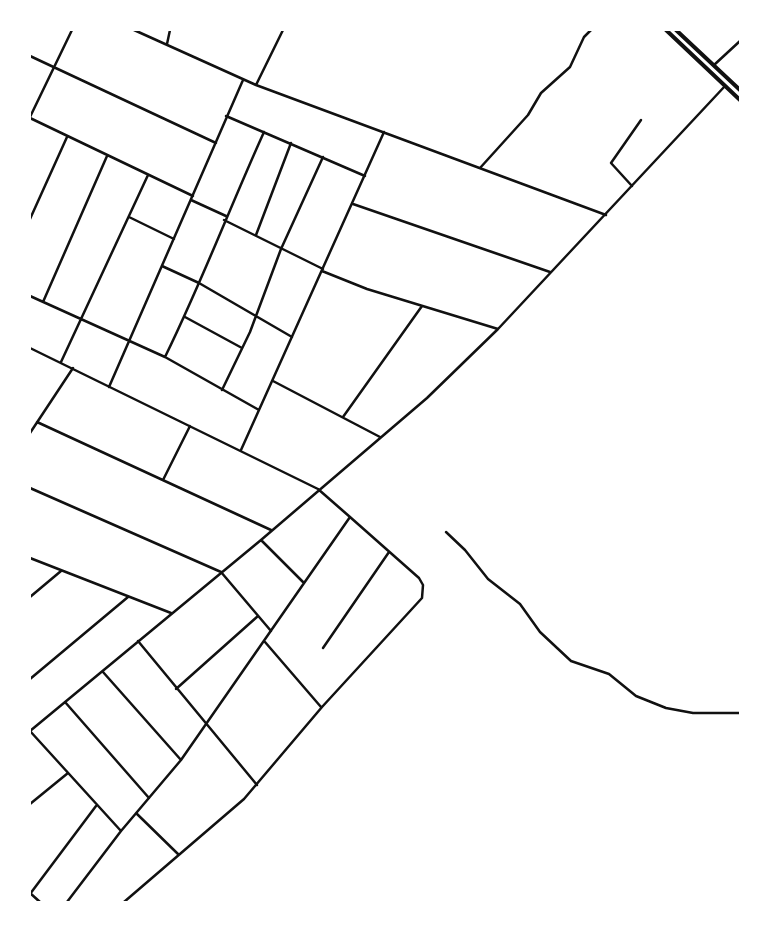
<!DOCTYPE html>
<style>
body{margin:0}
#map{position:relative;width:770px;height:932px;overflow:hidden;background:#fff;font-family:"Golos Text",sans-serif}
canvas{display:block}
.frame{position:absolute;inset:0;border:31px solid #fff;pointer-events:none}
</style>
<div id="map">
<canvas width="770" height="932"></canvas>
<div class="frame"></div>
</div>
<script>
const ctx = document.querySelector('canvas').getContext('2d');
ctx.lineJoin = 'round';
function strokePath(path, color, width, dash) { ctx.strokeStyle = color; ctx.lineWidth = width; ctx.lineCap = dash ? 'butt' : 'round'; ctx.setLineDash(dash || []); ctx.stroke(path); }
strokePath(new Path2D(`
 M134 30 256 85 606 215
 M167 44 170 30
 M30 56 216 143
 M714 65 740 41
 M256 85 283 30
 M226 116 365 176
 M30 117 72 30
 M30 118 193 196
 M480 168 528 115 541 93 570 67 584 37 591 30
 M632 186 611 163 641 120
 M191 200 226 216
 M353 204 550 272
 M129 217 174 239
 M30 219 67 137
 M224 220 323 269
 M256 235 291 143
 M162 266 199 283 292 337
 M322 271 367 289 498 329
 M30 296 165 357 259 410
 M43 302 107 156
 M185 317 242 348
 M30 348 318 489 350 517 181 760 121 831 67 902
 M165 357C201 284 230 207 264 132
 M61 362 148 175
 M273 381 380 437
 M109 387 243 80
 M222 390 250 332 281 249 323 157
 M343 417 422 306
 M37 422 271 530
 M30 433 73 368
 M241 450 384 132
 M163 480 190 426
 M30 488 221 572 271 631
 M446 532 465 550 488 579 520 604 540 632 571 661 609 674 636 696 666 708 693 713H740
 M261 540 304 583
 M30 558 171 613
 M30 597 61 571
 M138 641 257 785
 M265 642 321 707
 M323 648 389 552
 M103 672 181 760
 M30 679 128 597
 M176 689 258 616
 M65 702 149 798
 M30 731 261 540 427 398 498 329 725 86
 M30 731 121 831
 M30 804 68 773
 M136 813 179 855
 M30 893 40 902
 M30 894 96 806
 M124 902 244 799 322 707 422 598 423 585 419 578 350 517`), '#111', 2.5);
strokePath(new Path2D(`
 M666 30 740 100
 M676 30 740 90`), '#111', 4);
</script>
